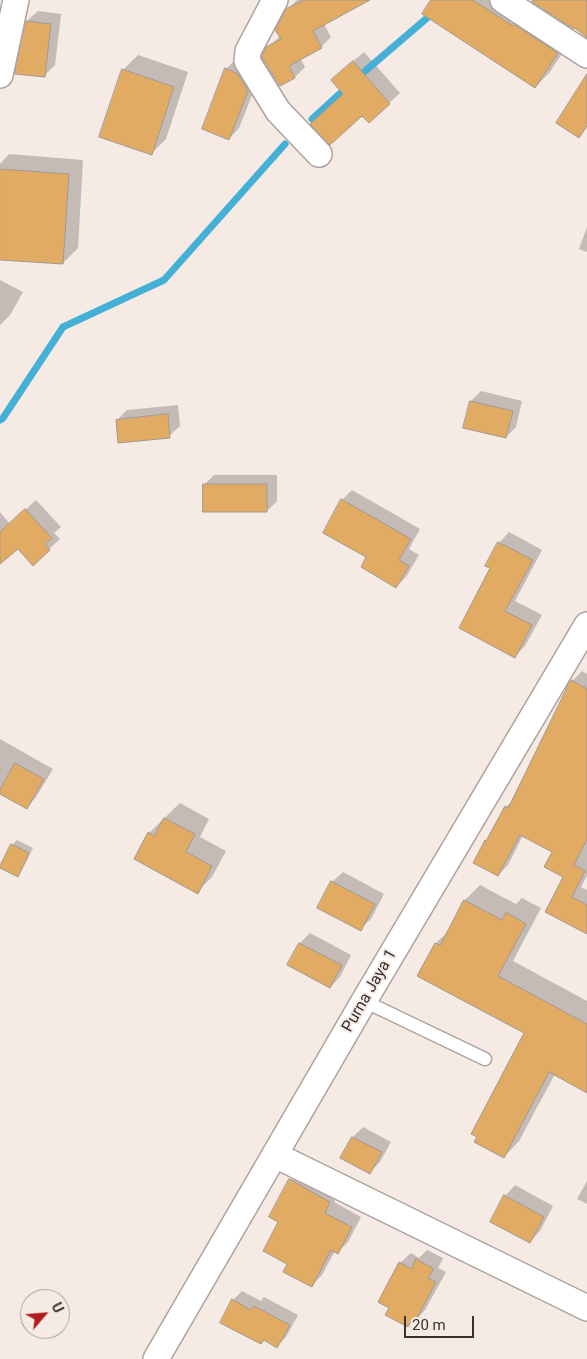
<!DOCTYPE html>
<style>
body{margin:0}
#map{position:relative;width:587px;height:1359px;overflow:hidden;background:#f5eae4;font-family:Roboto,sans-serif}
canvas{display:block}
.north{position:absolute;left:20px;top:1289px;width:50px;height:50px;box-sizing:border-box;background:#f5eae4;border:1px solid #a9a09c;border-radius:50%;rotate:63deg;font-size:14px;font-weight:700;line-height:20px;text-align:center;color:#363230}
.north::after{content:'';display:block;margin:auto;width:18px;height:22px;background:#af1e20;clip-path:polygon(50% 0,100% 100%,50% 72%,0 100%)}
.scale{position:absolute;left:404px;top:1316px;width:70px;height:22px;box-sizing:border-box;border:2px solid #363230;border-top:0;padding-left:6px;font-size:15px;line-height:18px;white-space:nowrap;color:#363230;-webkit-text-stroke:4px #f5eae4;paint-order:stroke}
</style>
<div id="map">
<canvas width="587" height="1359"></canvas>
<div class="north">U</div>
<div class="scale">20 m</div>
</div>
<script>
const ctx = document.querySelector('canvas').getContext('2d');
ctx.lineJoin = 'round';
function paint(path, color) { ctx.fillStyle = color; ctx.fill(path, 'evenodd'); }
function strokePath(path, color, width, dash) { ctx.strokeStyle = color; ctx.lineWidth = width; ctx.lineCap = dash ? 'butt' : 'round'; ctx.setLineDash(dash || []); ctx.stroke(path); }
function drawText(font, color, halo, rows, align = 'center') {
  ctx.font = font + ' Roboto,sans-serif'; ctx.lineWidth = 4; ctx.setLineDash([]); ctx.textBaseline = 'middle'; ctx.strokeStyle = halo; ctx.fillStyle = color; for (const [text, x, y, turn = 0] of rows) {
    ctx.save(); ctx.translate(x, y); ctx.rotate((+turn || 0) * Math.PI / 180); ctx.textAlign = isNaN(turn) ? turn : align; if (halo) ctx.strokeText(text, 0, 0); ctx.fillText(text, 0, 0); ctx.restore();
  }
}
paint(new Path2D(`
 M297 0H360L324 24 331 37 321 47 300 58 305 67 295 77 280 85 268 48 280 36 287 10Z
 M432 0H510L572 38 550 72 535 87Z
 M38 11 61 14 55 65 44 76 27 21Z
 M364 52 400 93 369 122 344 94 343 70Z
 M138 55 188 72 166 139 151 154 123 70Z
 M236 59 258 80 239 128 229 139 226 69Z
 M9 154 83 160 78 248 63 263 0 259V164Z
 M587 227V252L579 249Z
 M0 280 23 292 10 315 0 325Z
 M481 391 522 401 516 427 506 437 471 401Z
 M178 405 180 426 169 436 117 420 127 410Z
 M214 475H277V501L267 511 204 485Z
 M352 490 420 529 409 549 419 555 406 577 396 587 368 557 342 500Z
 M36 500 61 527 54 533 60 539 49 549 18 548 0 562V512L10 524Z
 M509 532 542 550 515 601 542 615 525 646 515 656 492 568 499 543Z
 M582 671 587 674V876L581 887 587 890V933L546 911 565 876 554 852 523 835 508 865 498 875 486 841 490 836 506 807 514 799 572 681Z
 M0 739 53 769 36 797 27 807 0 793Z
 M180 803 209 819 200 837 226 851 212 877 197 892 149 833Z
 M17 840 33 848 22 870 17 875 12 845Z
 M343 872 384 894 371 919 360 929 332 882Z
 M480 885 516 904 522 898 541 908 513 961 587 1001V1091L555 1074 519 1141 504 1157 526 1033 419 976 436 943 449 931 465 900Z
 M310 933 351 955 340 977 330 987 288 965 300 943Z
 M363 1127 391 1142 380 1162 370 1172 353 1137Z
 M300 1170 340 1191 334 1202 361 1217 348 1242 338 1252 335 1251 322 1275 312 1285 289 1263 279 1221 290 1180Z
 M587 1181V1204L577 1199Z
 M515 1185 553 1206 540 1231 530 1242 505 1196Z
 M427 1250 443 1258 438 1268 446 1272 425 1310 415 1321 413 1320 408 1326 391 1307 400 1263 411 1253 419 1258Z
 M242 1291 261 1301 264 1297 298 1315 286 1337 277 1346 265 1340 261 1343 233 1300Z`), '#0003');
strokePath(new Path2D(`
 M357 78 448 0
 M312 119 347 87
 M0 420 3 418 63 327 164 280 285 144`), '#44b0d5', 7);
const building = new Path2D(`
 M304 0H370L313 31 322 48 289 66 295 78 280 86 262 58V55L266 47 281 39 275 30 286 9Z
 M431 0H473L513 26 515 25 558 53 535 88 422 14Z
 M533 0H587V38L575 28 574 29 532 2Z
 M26 21 51 24 45 77 15 74Z
 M353 61 390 104 369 123 362 116 330 145 310 124 343 94 331 80Z
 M225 68 238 74 248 91 229 140 202 129Z
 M122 69 174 87 152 155 99 137Z
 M587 74V126L579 138 556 123Z
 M0 169 69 174 63 264 0 260Z
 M470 401 513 411 506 438 463 428Z
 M168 414 170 438 118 443 116 420Z
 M203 484H267V512H203Z
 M341 499 411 539 399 560 409 566 396 588 361 567 366 557 323 533Z
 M25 509 52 538 45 544 50 550 33 566 18 549 0 564V532Z
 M498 542 533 560 505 611 532 625 515 658 459 628 490 568 485 566Z
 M571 680 587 689V839L574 865 585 871 572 897 587 905V934L545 912 563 877 544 867 552 852 520 835 498 876 473 863 485 840 486 841 505 806 508 808Z
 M15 763 44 779 27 809 0 794V790Z
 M164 818 195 834 186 852 212 866 198 894 134 859 148 832 154 836Z
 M11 844 29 853 18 877 0 868V866Z
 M331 881 375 904 361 931 317 908Z
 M464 900 502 920 506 912 526 924 498 976 587 1024V1093L549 1072 504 1158 474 1142 477 1137 471 1134 524 1033 417 976 435 943 440 945Z
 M299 943 342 965 330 988 287 965Z
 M352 1137 382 1152 370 1174 340 1158Z
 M289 1179 330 1202 325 1213 352 1227 338 1254 331 1250 312 1287 283 1272 287 1264 263 1251 278 1222 269 1217Z
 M504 1195 544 1217 530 1243 490 1222Z
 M416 1259 434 1269 428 1278 436 1282 415 1322 412 1320 408 1327 385 1315 389 1308 378 1302 399 1262 411 1269Z
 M232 1299 251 1310 254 1306 290 1325 277 1348 264 1340 261 1344 220 1323Z`);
paint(building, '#e2ab63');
strokePath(building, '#a09991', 1);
const service = new Path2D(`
 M364 1001 485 1059`);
const minor = new Path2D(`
 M275 0 248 51 247 61 278 111 319 154
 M503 0 587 55
 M0 75 16 0
 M275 1155 587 1308
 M156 1359 364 1001 587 625`);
strokePath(service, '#aea39d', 15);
strokePath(minor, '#aea39d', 28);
strokePath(service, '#fff', 12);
strokePath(minor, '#fff', 25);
drawText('16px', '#363230', '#f5eae4', [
 ["Purna Jaya 1",370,991,-60]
]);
</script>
